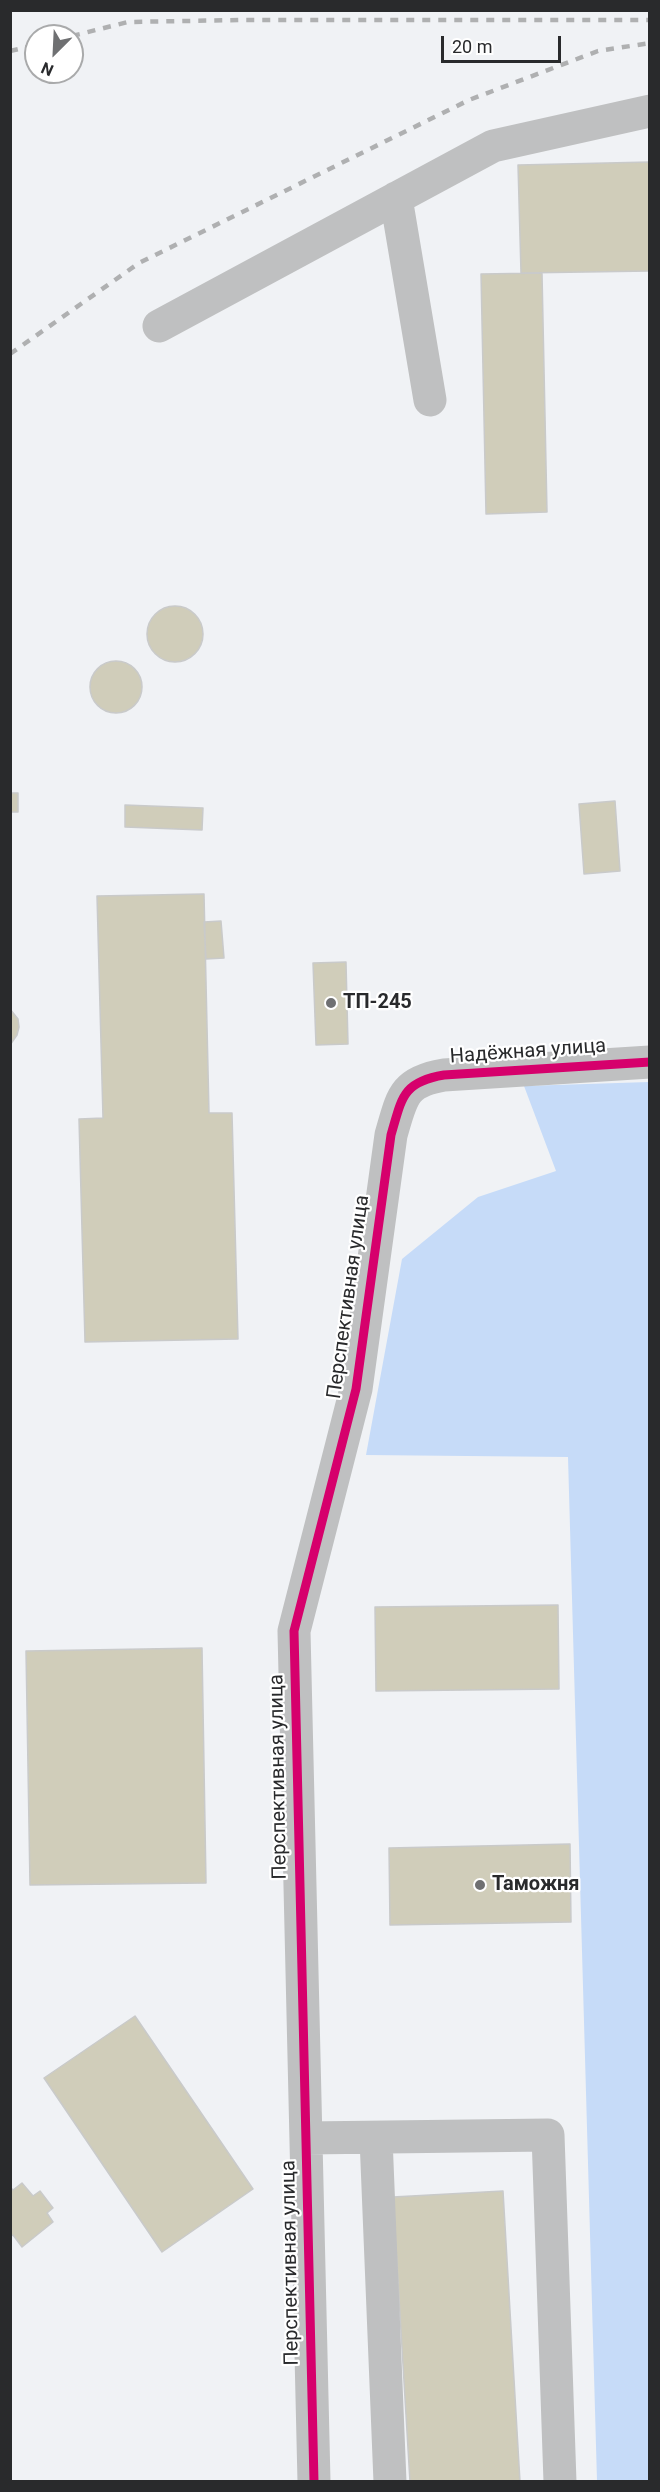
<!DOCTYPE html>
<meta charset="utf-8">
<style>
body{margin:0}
#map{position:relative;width:660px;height:2492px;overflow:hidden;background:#f0f2f5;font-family:Roboto,sans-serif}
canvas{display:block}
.frame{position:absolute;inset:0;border:12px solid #292a2c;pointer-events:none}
.north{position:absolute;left:24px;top:24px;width:60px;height:60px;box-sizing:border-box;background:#fff;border:2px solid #a9aaab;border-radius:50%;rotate:204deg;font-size:16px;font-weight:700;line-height:24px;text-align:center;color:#292a2c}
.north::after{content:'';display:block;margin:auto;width:21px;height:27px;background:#6f7072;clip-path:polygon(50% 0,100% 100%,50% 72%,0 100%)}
.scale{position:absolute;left:441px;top:36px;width:120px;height:27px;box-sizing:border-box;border:3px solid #292a2c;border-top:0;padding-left:8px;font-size:18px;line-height:21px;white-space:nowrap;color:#292a2c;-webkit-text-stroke:4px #fff;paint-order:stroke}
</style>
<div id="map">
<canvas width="660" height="2492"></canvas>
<div class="frame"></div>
<div class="north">N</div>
<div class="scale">20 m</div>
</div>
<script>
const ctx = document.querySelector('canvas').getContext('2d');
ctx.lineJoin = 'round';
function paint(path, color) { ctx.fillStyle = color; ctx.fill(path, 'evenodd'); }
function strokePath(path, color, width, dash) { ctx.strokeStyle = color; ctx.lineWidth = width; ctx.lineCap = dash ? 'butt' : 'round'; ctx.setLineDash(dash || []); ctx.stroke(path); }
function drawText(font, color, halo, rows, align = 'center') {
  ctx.font = font + ' Roboto,sans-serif'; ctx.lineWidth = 4.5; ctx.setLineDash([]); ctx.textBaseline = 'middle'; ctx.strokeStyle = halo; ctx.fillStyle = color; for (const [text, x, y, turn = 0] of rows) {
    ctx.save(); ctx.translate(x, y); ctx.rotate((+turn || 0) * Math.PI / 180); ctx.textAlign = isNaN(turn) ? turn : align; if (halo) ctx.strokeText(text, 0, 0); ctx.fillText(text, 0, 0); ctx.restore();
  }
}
paint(new Path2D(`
 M649 1082V2481H597L568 1457 366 1455 402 1259 478 1197 556 1171 524 1086Z`), '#c6dbf8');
const building = new Path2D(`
 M650 162V271L521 273 518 165Z
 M542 273 547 512 486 514 481 274Z
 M147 634a28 28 0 1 1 56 0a28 28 0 1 1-56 0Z
 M90 687a26 26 0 1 1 52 0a26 26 0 1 1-52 0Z
 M10 793H18V812H10Z
 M615 801 620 871 584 874 579 804Z
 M125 805 203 808 202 830 125 827Z
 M204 894 209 1113H232L238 1339 85 1342 79 1119 103 1118 97 896Z
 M221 921 224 958 206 959 204 922Z
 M346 962 348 1044 316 1045 313 963Z
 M10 1009 18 1019 19 1027 17 1035 10 1045Z
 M558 1605 559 1689 376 1691 375 1607Z
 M202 1648 206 1883 30 1885 26 1651Z
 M570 1844 571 1922 390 1925 389 1848Z
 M135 2016 253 2189 162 2252 44 2078Z
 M22 2183 33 2196 40 2191 53 2208 47 2213 53 2222 22 2247 13 2235 10 2237V2187L13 2190Z
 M503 2191 520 2482H410L393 2197Z`);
paint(building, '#d0cdba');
strokePath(building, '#c9caca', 1.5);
strokePath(new Path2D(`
 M396 198 430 400
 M159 326 493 146 650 111
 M306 2138 548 2135 560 2482
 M376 2138 390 2482
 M314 2482 294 1631 356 1389 391 1135C402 1098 402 1082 444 1075L650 1062`), '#bfc0c1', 33);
strokePath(new Path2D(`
 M72 36 128 22 239 20H650
 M10 51 36 45
 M10 354 139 263 469 100 598 51 650 43`), '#afb0b1', 4.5, [8, 8]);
strokePath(new Path2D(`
 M314 2482 294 1631 356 1389 391 1135C402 1098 402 1082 444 1075L650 1062`), '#d6006c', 9);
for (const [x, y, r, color] of [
 [331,1003,6,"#6f7072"],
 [480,1885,6,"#6f7072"]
]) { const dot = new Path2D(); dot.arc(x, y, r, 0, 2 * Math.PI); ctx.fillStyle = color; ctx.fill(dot); strokePath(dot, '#fff', 2); }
drawText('bold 20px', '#292a2c', '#fff', [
 ["ТП-245",343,1003],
 ["Таможня",492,1885]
], 'left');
drawText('20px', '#292a2c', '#fff', [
 ["Надёжная улица",528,1052,-4],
 ["Перспективная улица",349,1297,-82],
 ["Перспективная улица",279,1777,-91],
 ["Перспективная улица",291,2263,-91]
]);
</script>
